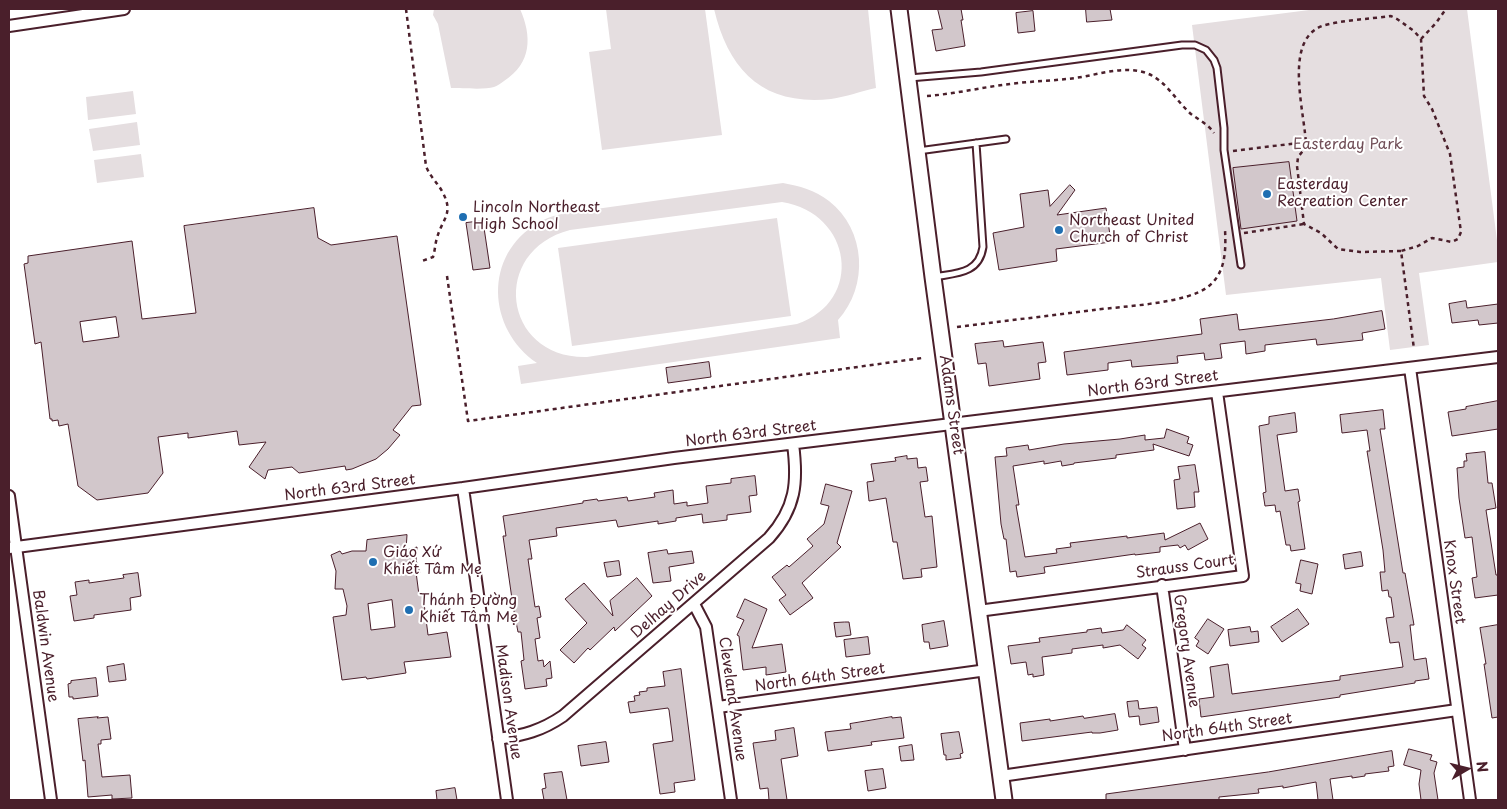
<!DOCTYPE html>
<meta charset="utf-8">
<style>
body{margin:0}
#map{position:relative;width:1507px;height:809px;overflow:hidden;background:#fff;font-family:"Playpen Sans",sans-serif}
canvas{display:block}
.frame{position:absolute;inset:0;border:10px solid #4a1f2b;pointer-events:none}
.north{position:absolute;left:1442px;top:744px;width:50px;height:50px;-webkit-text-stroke:4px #fff;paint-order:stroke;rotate:82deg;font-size:14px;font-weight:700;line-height:20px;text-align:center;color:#4a1f2b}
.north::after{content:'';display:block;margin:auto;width:18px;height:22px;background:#4a1f2b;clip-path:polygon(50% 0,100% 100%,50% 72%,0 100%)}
</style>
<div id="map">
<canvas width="1507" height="809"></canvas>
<div class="frame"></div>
<div class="north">N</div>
</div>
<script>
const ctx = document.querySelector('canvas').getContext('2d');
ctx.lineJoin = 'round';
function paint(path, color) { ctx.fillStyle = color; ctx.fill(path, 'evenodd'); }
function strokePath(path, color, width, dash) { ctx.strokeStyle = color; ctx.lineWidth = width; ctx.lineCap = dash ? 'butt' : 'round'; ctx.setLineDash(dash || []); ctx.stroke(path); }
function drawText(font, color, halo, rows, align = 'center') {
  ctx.font = font + ' "Playpen Sans",sans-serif'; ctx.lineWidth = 4; ctx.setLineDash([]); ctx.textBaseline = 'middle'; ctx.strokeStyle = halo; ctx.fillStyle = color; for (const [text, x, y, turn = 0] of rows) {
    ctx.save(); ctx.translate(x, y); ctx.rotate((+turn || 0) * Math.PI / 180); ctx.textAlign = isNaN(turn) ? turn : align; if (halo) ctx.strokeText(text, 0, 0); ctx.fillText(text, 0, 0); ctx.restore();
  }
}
paint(new Path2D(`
 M434 9H520C532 36 532 63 504 81 501 83 497 86 494 87 485 90 462 88 451 88L438 24 433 15Z
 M606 9H705L722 135 602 150 589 52 611 49Z
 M714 9H868L876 88C861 91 846 97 831 99 764 106 729 72 714 9Z
 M1317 9H1467L1498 248V262L1419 273 1429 345 1390 350 1381 278 1226 295 1192 25Z
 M133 91 136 114 88 120 86 97Z
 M137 122 140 145 93 151 89 129Z
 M141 154 144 177 97 183 94 160Z
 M783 183C799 186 815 190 829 201 866 230 869 286 838 320L840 338 521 384 518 366 537 363C487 329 483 255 538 223 547 217 557 215 567 213ZM782 202C852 213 865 301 797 324L587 357C503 359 489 251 570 230Z
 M777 218 791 316 572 346 558 248Z`), '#e5dee0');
const building = new Path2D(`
 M938 9H961L963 20H961L965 46 936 51 932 30 942 29Z
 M1086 9H1110L1112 20 1087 22Z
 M1033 11 1035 31 1018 33 1016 13Z
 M1289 162 1297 221 1241 229 1233 168Z
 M1070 185 1075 190 1057 215 1106 208 1111 242 1056 249 1057 261 999 270 993 233 1024 227 1020 194 1048 190 1050 206Z
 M314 208 318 238 331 245 397 236 421 405 412 406 393 430 400 435 388 449 376 459 352 469 346 470 345 466 299 473 292 467 268 470 265 479 249 467 266 442 239 445 237 431 188 438V433L158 437 163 473 148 493 97 500 78 486 68 424 59 426 58 420 52 421V419H50L41 342 35 344 24 264 28 263V256L132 241 142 319 196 313 184 226ZM116 317 119 337 83 342 80 322Z
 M483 221 490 268 473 270 466 223Z
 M1466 301 1467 308 1498 304V323L1479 325 1478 320 1452 323 1449 304Z
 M1382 311 1385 329 1362 333 1363 340 1317 345 1316 339 1265 345V351L1246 354 1245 341 1220 344 1222 358 1205 360 1204 353 1177 356 1178 363 1132 367 1131 360 1108 363V370L1067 375 1064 352 1202 334 1200 319 1237 314 1239 330 1333 319Z
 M1003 341 1004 347 1043 342 1046 362 1038 363 1040 379 989 386 986 363 978 364 975 344Z
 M709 362 711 377 668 383 666 368Z
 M1498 401V429L1452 436 1448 412 1466 409V407Z
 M1383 410 1385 429H1380L1403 573H1405L1414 625H1410L1414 660 1426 658 1429 679 1415 681V683L1340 695V697L1201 717 1199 699 1214 697 1210 667 1228 664 1232 694 1340 680V676L1403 667 1399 642 1390 643 1386 618 1394 617 1391 597H1389L1388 590 1382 591 1380 572H1385L1383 550 1367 451H1370L1367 430 1342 433 1340 415Z
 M1295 413 1297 432 1277 435 1285 491 1298 489 1300 501 1298 502 1305 549 1291 551 1290 545H1286L1280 511 1276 512 1275 505 1265 506 1263 493 1266 492 1259 426 1269 424V417Z
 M1167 429 1189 437 1187 443 1193 445 1189 456 1153 444 1154 450 1116 455V458L1074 463V464L1062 466 1061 461 1044 464V461L1013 466 1019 505H1016L1025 557 1057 553 1056 549 1071 547 1070 543 1127 536V538L1164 533 1165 540 1200 523 1208 539 1188 550 1185 545 1180 548 1178 545 1160 547V552L1135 555V554L1044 567 1045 573 1017 577 1016 571 1010 572 1006 539H1004L1001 524 995 457 1007 456 1006 448 1028 445 1029 450 1064 444 1120 439 1145 435V440L1164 438Z
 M1485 452 1488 483H1492L1496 508 1486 510 1496 575H1498V595L1475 598 1472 578 1477 577 1472 537 1465 538 1459 498 1457 468 1464 467V461H1467L1466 454Z
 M907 456V459L917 458 918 468 926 467 928 481 920 482 925 517 932 516 937 567 921 569 922 577 903 579 897 542H893L886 498 869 501 867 482 874 481 871 464 896 461 895 458Z
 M1195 465 1199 492H1194L1195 507 1177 509 1174 480 1180 479 1178 467Z
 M755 476 757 495 749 496 751 512 727 515V520L703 523 702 514 676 518V521L658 524V521L618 527 616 520 556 528 557 536 529 540 532 559H528L535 607 539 606 541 617 537 618 540 638 535 639 538 661 543 660 544 667 550 661 552 678 546 679 547 686 525 689 521 661 524 660 521 632H518L513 606 503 536H506L503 516 583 503V501L597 499 598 501 627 497 628 501 655 497 654 493 673 490 674 504 687 502V506L708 503 706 486 731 483V479Z
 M826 484 852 491 837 543 841 547 802 583 813 598 790 615 779 600 786 595 772 577 787 565 789 567 813 546 807 539 824 524 829 506 821 504Z
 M407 535 406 550 417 547 416 560 420 573 416 572 419 595H423L428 635 447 632 451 657 404 662 406 673 367 679 366 677 342 680 333 617 346 615 347 606 343 589H335L336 571 331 555 340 551 342 554 352 551H366L367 540ZM392 600 395 627 371 630 368 604Z
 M667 550 668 554 692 551 694 563 669 567 671 581 653 583 648 553Z
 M1361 552 1363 566 1345 569 1343 555Z
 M1301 560 1318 564 1312 594 1300 591 1301 584 1296 583Z
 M619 561 621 575 607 577 604 563Z
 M138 573 141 596 130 598 131 610 94 615V618L74 621 70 596 77 595 75 582 89 580V583L124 578 123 575Z
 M637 578 652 596 615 631 614 627 590 650 588 648 574 663 560 650 587 623 565 599 584 583 613 616 610 601Z
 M745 599 767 609 752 648 782 644 786 672 766 675V667L743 670 739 636 737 635 744 620 737 617Z
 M1298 609 1309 624 1282 642 1271 627Z
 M1208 619 1224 629 1208 654 1196 646 1199 641 1195 638Z
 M944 621 948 646 930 649 929 642H924L922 625Z
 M845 622H849L851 635 836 637 834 623Z
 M1127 625 1146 640 1142 645 1146 648 1138 659 1120 645 1103 648V645L1072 649V653L1042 657 1044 675 1033 677V674L1028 675 1026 662 1011 664 1008 646 1040 642 1039 638 1087 632V630L1101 628 1102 633 1123 630Z
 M1498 625V717L1492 718 1484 664H1486L1480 628Z
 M1250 627 1251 632 1258 631 1259 642 1230 646 1228 630Z
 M868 637 870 654 846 657 844 640Z
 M124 664 126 680 109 682 107 667Z
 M681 669 695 780 674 783 675 792 660 794 653 744 673 741 669 710 668 708 630 713 628 702 635 701 634 696 640 695 639 692 647 691V688L665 686 663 672Z
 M96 678 98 696 73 699V697H69L68 684 71 683V681Z
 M1138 701 1139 709 1157 707 1159 722 1140 725 1139 716 1129 717 1127 702Z
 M1115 714 1118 730 1100 733H1092V732L1022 741 1020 723 1050 719V721L1083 716 1084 718Z
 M98 717 97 718 108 717 111 739 101 740V744H98L102 777 130 775 132 798 112 799V795L88 797 85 760 83 761 78 719Z
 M892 717V718L901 717 904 738 871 742 872 745 828 751 825 732 851 729 850 724Z
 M794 728 798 756 781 759 787 800H769L768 788 760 789 753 743 776 740 775 731Z
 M959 732 963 753 960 754 961 758 946 760V755H944L941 734Z
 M606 742 609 762 581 766 578 746Z
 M912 745 914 760 901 761 899 747Z
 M1409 749 1432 755 1430 760 1437 762 1434 773 1438 800H1421L1419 784 1421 770 1404 765Z
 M1392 751 1394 766 1388 767 1389 771 1365 774V776L1352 778V776L1330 779 1333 800H1318L1316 782 1283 788V786L1258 789 1259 793 1219 797V800H1106V794L1268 772Z
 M883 769 886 788 868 791 865 771Z
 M562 772 567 800H544L542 789 546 788 544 774Z
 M455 788 457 800H437L436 791Z`);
paint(building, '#d2c7cb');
strokePath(building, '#4a1f2b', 1);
const service = new Path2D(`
 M909 78 981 72 1182 45H1195L1206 50 1214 60 1217 68 1224 128V150L1241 265
 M918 151 1006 139
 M934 277C956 273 979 274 983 247L976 143`);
const minor = new Path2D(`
 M9 26 124 9
 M1410 368 1470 800
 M463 488 507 800
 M9 496 51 800
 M9 548 463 488 674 458 1498 357
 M1162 585 1185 750
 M694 604 706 627 731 800
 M978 611 1243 576 1217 392
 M718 707 987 670
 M498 739C524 735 541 731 563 716L769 538C796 508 798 482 793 444
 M1001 776 1457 710`);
const secondary = new Path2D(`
 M899 9 933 277 1004 800`);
strokePath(service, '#4a1f2b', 9);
strokePath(minor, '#4a1f2b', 14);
strokePath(secondary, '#4a1f2b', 19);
strokePath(new Path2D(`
 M406 9 426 166C430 177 438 183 443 193 454 214 442 219 437 238 435 244 435 251 433 257L422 261
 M1421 39 1436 23 1446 9
 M927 96C955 94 983 87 1010 84 1032 81 1054 81 1075 78 1098 75 1120 66 1143 72 1165 78 1175 100 1191 114 1199 120 1209 125 1214 133
 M1233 151 1306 142
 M1244 233 1304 224
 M1401 251 1360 252 1338 249 1321 233 1304 224 1297 166 1298 157 1306 147C1306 116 1282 41 1322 26 1341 20 1370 19 1391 16L1397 19 1414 31 1421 39 1424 96 1432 109 1450 154 1461 232 1458 239 1452 242 1432 238 1418 246 1401 251 1414 349
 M447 276 468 421 922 358
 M957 327C1003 321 1048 316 1094 310 1123 306 1187 304 1209 286 1226 272 1226 249 1225 229`), '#4a1f2b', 2.5, [4, 4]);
strokePath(service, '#fff', 5);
strokePath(minor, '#fff', 10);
strokePath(secondary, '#fff', 15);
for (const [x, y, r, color] of [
 [1267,194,5,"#1f6fb2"],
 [463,217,5,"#1f6fb2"],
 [1059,230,5,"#1f6fb2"],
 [373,562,5,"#1f6fb2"],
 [409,610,5,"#1f6fb2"]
]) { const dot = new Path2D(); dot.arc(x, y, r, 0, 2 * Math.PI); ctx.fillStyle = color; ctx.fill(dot); strokePath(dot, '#fff', 2); }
drawText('15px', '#714f58', '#fff', [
 ["Easterday Park",1348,145]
]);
drawText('15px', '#4a1f2b', '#fff', [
 ["Easterday",1277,185],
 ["Recreation Center",1277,202],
 ["Lincoln Northeast",473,208],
 ["High School",473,225],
 ["Northeast United",1069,221],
 ["Church of Christ",1069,238],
 ["Giáo Xứ",383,553],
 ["Khiết Tâm Mẹ",383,570],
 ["Thánh Đường",419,601],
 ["Khiết Tâm Mẹ",419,618]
], 'left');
drawText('15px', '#4a1f2b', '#fff', [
 ["North 63rd Street",1153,384,-7],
 ["Adams Street",951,405,82],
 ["North 63rd Street",751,434,-7],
 ["North 63rd Street",350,488,-7],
 ["Strauss Court",1185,567,-8],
 ["Knox Street",1454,582,82],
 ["Delhay Drive",669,605,-41],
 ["Baldwin Avenue",45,646,82],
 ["Gregory Avenue",1186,651,82],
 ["North 64th Street",820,678,-8],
 ["Cleveland Avenue",732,699,82],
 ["Madison Avenue",508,702,82],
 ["North 64th Street",1227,728,-8]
]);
</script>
